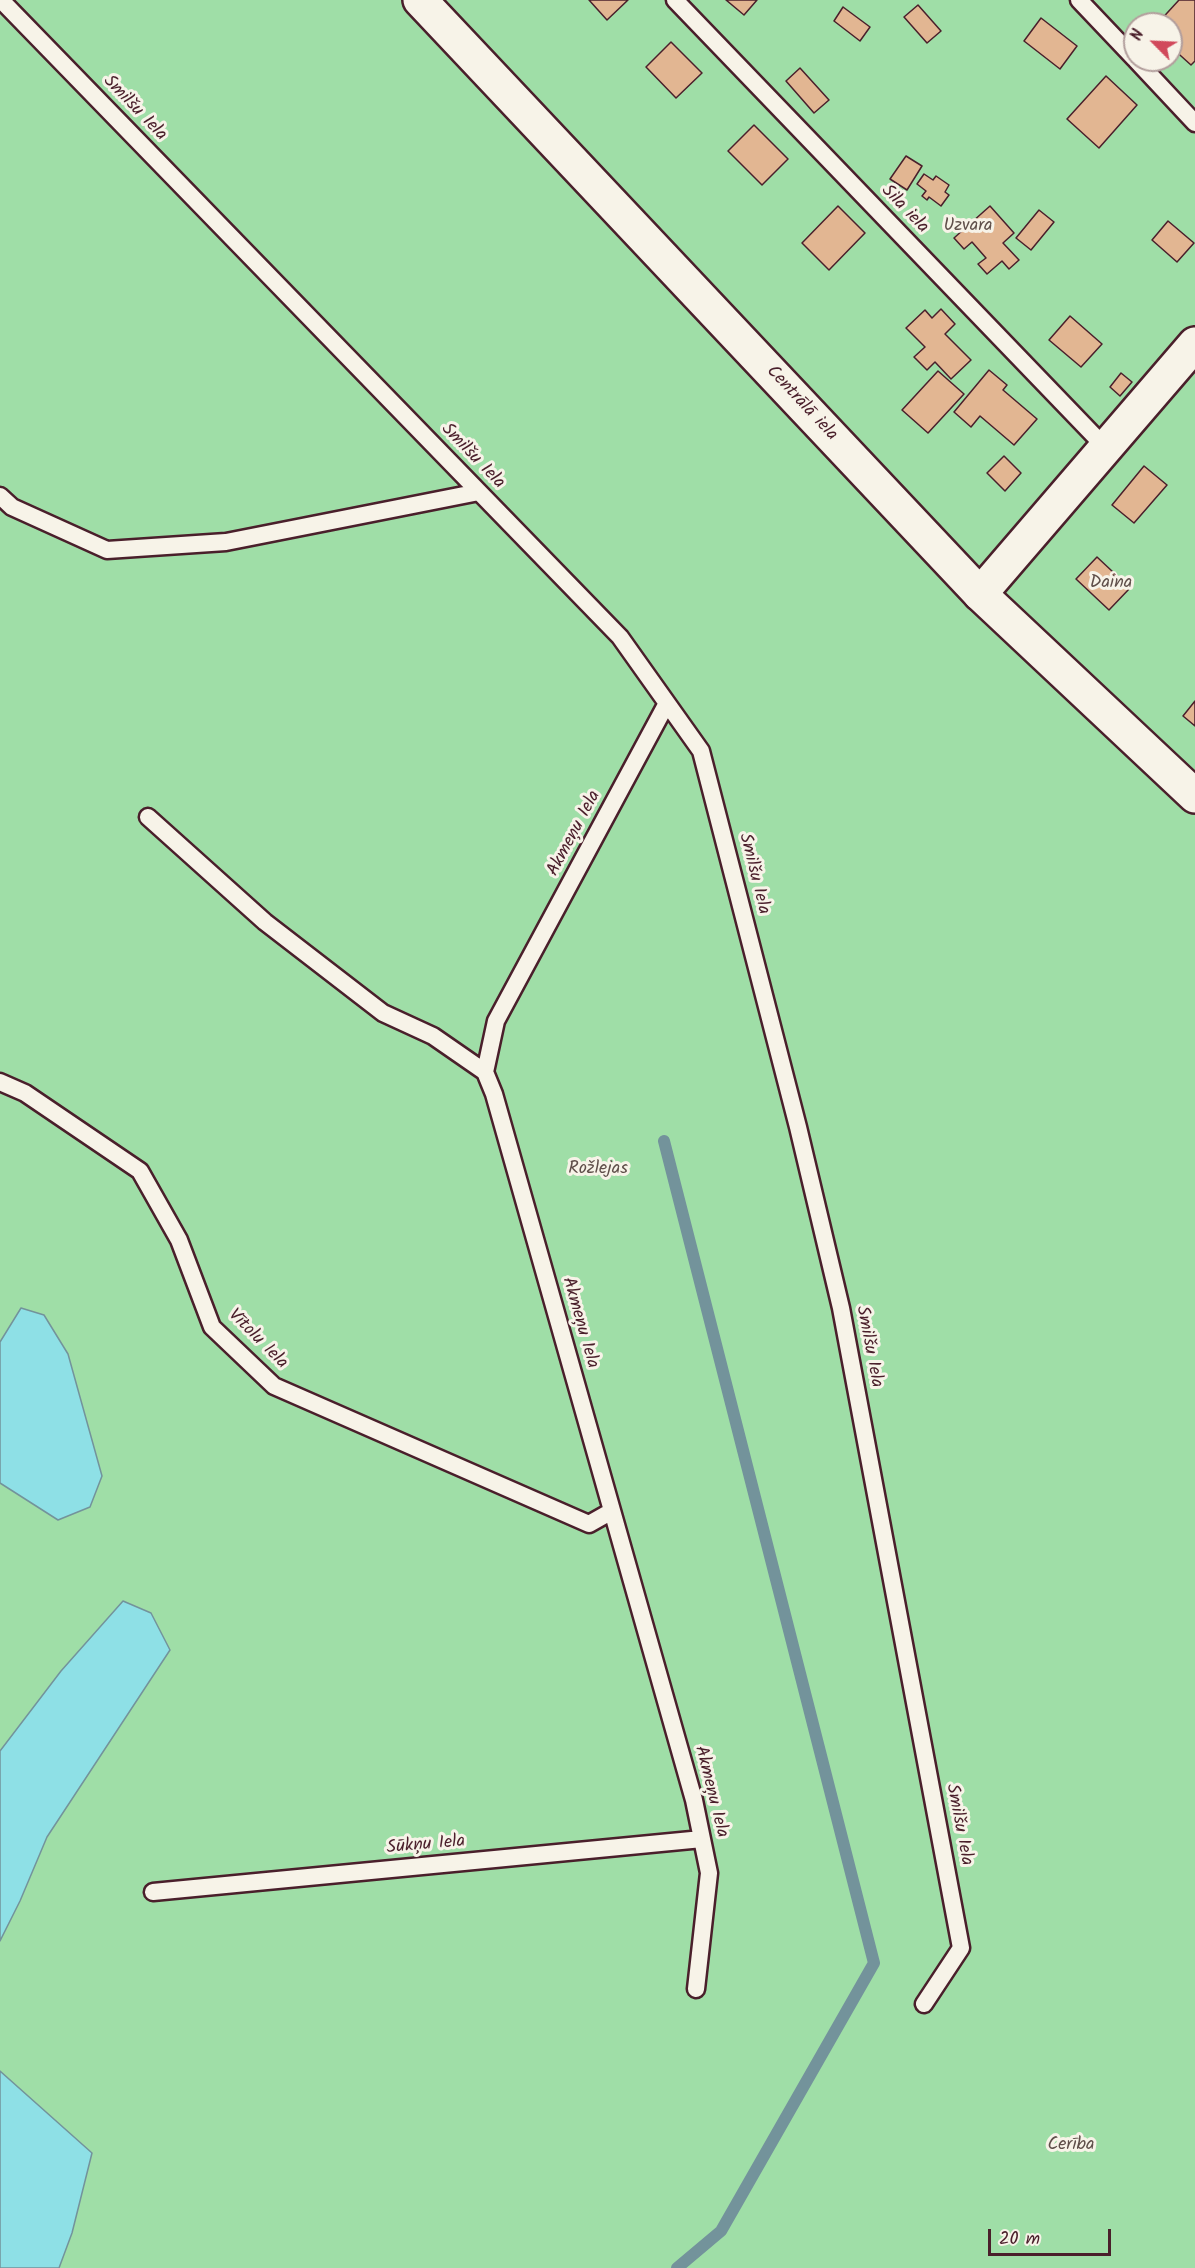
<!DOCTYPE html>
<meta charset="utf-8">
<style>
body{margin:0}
#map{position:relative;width:1195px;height:2268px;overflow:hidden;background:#f3e7d7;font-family:Kalam,sans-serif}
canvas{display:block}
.north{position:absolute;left:1123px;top:12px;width:60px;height:60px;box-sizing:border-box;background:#f7f3e8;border:2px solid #b29e9c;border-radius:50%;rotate:294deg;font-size:16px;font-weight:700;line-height:24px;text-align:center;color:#4a1f2b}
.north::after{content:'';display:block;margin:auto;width:21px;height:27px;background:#d1495b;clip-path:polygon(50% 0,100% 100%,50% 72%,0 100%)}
.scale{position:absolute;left:988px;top:2229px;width:123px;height:27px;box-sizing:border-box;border:3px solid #4a1f2b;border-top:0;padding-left:8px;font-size:18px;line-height:21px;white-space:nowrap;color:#4a1f2b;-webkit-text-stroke:4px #f7f3e8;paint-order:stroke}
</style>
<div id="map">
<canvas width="1195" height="2268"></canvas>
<div class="north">N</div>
<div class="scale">20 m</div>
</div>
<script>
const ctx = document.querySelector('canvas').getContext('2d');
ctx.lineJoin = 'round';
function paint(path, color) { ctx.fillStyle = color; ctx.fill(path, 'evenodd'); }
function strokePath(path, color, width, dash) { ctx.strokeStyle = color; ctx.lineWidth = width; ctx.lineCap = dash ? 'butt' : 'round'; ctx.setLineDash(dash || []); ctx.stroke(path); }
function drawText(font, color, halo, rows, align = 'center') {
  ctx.font = font + ' Kalam,sans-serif'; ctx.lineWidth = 6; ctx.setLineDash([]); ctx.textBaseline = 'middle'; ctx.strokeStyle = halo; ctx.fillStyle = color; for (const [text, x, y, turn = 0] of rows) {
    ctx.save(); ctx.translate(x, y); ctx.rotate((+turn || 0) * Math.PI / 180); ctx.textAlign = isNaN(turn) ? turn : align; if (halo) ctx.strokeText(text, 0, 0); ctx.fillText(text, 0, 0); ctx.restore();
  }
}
paint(new Path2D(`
 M0 0H1195V2268H0ZM1135 24H1171V60H1135Z`), '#9fdea7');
const water = new Path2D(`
 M21 1308 44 1315 68 1354 102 1476 90 1507 58 1520 0 1483V1342Z
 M123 1601 151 1613 170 1650 47 1837 20 1901 0 1941V1751L61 1671Z
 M0 2071 92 2153 72 2233 59 2268H0Z`);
paint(water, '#8ee0e6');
strokePath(water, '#73939b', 1.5);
strokePath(new Path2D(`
 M664 1141 874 1963 721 2231 677 2268`), '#73939b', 12);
const building = new Path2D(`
 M589 0H628L607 20Z
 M726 0H757L744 15Z
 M1179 0H1195V61L1191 65 1171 47V24H1157Z
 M918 5 941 31 927 43 904 17Z
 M843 7 870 27 860 41 834 21Z
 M1041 18 1077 46 1060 69 1024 41Z
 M671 42 702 73 676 98 646 67Z
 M800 68 829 100 814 113 786 81Z
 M1106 76 1137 105 1099 148 1067 119Z
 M754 125 788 159 762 185 728 151Z
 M906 156 922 166 907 190 890 179Z
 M924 174 933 180 936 176 949 185 945 192 949 195 941 206 929 197 927 200 922 196 926 191 917 184Z
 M838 206 865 233 829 270 802 243Z
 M990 206 1014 233 1003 243 1019 260 1009 269 1002 261 987 274 978 264 986 258 972 242 964 249 954 238Z
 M1039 210 1054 222 1031 250 1016 238Z
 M1168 221 1194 243 1177 262 1152 240Z
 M941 309 955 324 945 334 971 360 951 379 935 362 927 370 914 357 925 347 906 328 925 310 932 318Z
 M1070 316 1102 344 1081 367 1049 340Z
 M989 370 1007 385 1003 390 1037 419 1014 445 980 416 971 427 954 412Z
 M938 371 964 394 928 433 902 410Z
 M1121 373 1132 382 1120 396 1110 387Z
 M1004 456 1021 473 1005 491 987 473Z
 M1144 466 1167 485 1134 523 1112 505Z
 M1097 557 1130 588 1109 610 1076 579Z
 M1195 701V726L1183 716Z`);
paint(building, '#e2b692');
strokePath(building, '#4a1f2b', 1.5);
const service = new Path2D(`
 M1 0 620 637 701 751 798 1127 841 1308 961 1948 924 2004
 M675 0 1105 447
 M1079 0 1135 59
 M1136 60 1195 123
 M0 496 12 507 107 550 226 542 479 492
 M667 703 496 1021 485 1072 494 1094 694 1800 709 1873 696 1989
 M148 817 265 922 383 1013 433 1036 485 1072
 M0 1082 25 1093 140 1171 179 1240 212 1327 274 1386 589 1524 612 1511
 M153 1892 702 1839`);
const minor = new Path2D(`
 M980 594 1195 344`);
const tertiary = new Path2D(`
 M420 0 980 594 1195 796`);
strokePath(service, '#4a1f2b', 21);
strokePath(minor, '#4a1f2b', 38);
strokePath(tertiary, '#4a1f2b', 38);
strokePath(service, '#f7f3e8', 16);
strokePath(minor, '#f7f3e8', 33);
strokePath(tertiary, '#f7f3e8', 33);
drawText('18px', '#4a1f2b', '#f7f3e8', [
 ["Smilšu Iela",134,109,46],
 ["Sila iela",904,210,46],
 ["Centrālā iela",801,404,47],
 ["Smilšu Iela",472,457,46],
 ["Akmeņu Iela",575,834,-62],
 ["Smilšu Iela",753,874,76],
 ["Akmeņu Iela",579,1323,74],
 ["Vītolu Iela",257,1340,45],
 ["Smilšu Iela",868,1347,79],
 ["Akmeņu Iela",710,1792,76],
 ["Smilšu Iela",958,1825,79],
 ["Sūkņu Iela",426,1846,-5]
]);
drawText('18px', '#5f4f4a', '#f7f3e8', [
 ["Uzvara",968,227],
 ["Daina",1111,584],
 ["Rožlejas",598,1170],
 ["Cerība",1071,2146]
]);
</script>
